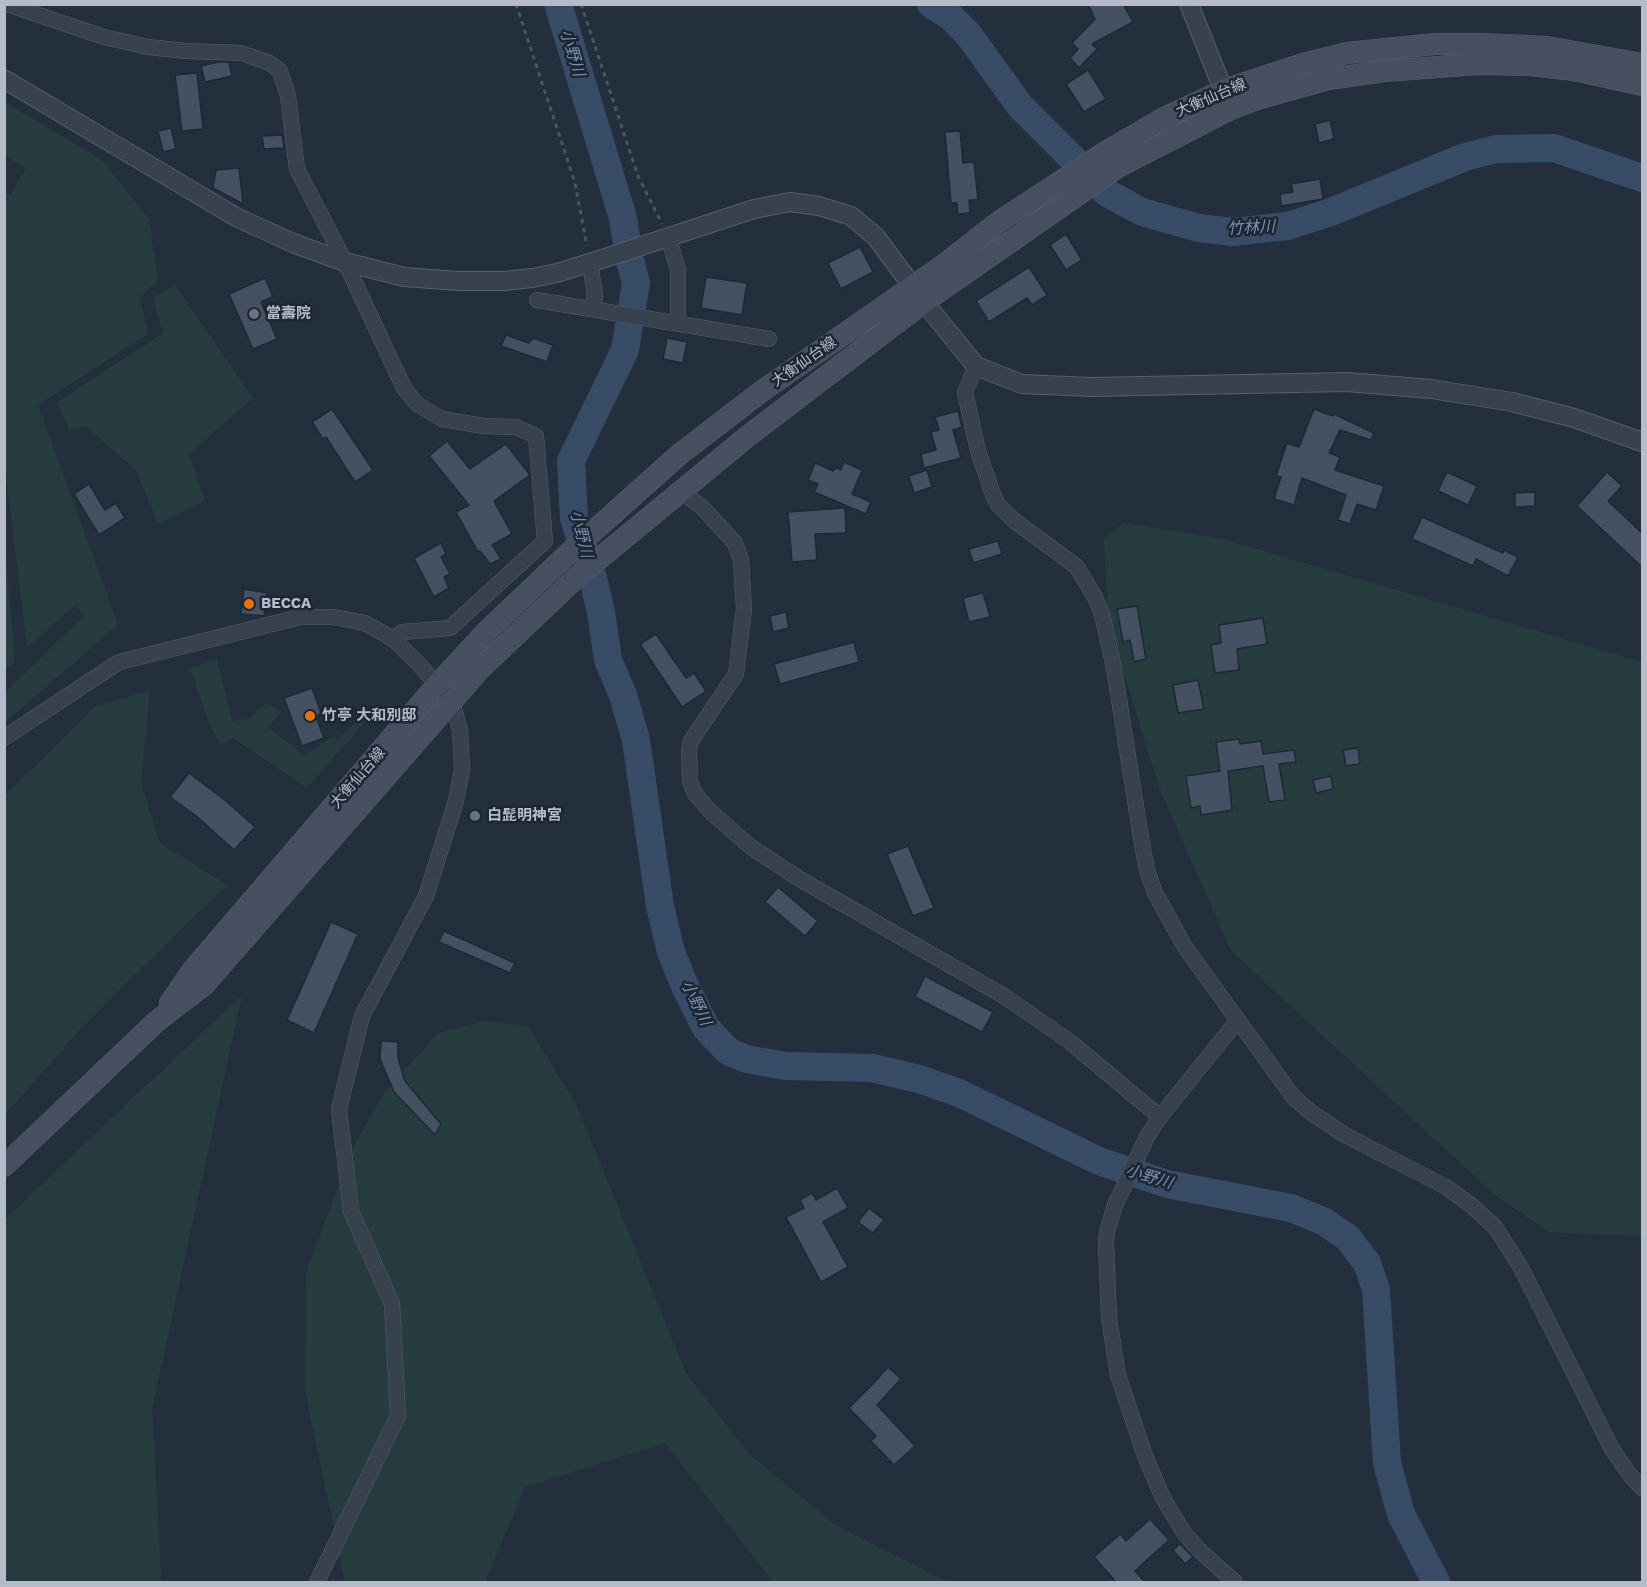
<!DOCTYPE html>
<meta charset="utf-8">
<style>
body{margin:0}
#map{position:relative;width:1647px;height:1587px;overflow:hidden;background:#242f3e;font-family:"Work Sans",sans-serif}
canvas{display:block}
.frame{position:absolute;inset:0;border:6px solid #b4bcc9;pointer-events:none}
</style>
<div id="map">
<canvas width="1647" height="1587"></canvas>
<div class="frame"></div>
</div>
<script>
const ctx = document.querySelector('canvas').getContext('2d');
ctx.lineJoin = 'round';
function paint(path, color) { ctx.fillStyle = color; ctx.fill(path, 'evenodd'); }
function strokePath(path, color, width, dash) { ctx.strokeStyle = color; ctx.lineWidth = width; ctx.lineCap = dash ? 'butt' : 'round'; ctx.setLineDash(dash || []); ctx.stroke(path); }
function drawText(font, color, halo, rows, align = 'center') {
  ctx.font = font + ' "Work Sans","Noto Sans JP",sans-serif'; ctx.lineWidth = 5; ctx.setLineDash([]); ctx.textBaseline = 'middle'; ctx.strokeStyle = halo; ctx.fillStyle = color; for (const [text, x, y, turn = 0] of rows) {
    ctx.save(); ctx.translate(x, y); ctx.rotate((+turn || 0) * Math.PI / 180); ctx.textAlign = isNaN(turn) ? turn : align; if (halo) ctx.strokeText(text, 0, 0); ctx.fillText(text, 0, 0); ctx.restore();
  }
}
paint(new Path2D(`
 M5 102 102 160 149 219 158 281 140 297 148 334 38 405 118 625 5 722V692L84 616 75 605 27 648 4 456 5 192 11 195 26 168 5 155Z
 M175 285 253 398 189 454 205 501 158 524 136 470 85 426 69 430 57 402 163 333 153 298Z
 M1124 523 1223 539 1642 662V1236L1549 1232 1495 1195 1231 951 1159 787 1108 622 1104 538Z
 M5 545 15 662 5 670 4 669Z
 M217 659 232 721 249 719 267 702 281 713 268 727 305 756 333 736 337 740 362 716 368 718 307 788 233 738 220 745 209 723 190 668Z
 M150 690 141 783 160 843 227 885 86 1023 5 1115V795L94 707Z
 M242 995 152 1409 161 1574 160 1582H5V1219Z
 M483 1021 528 1026 576 1104 686 1373 749 1454 837 1526 948 1582H773L665 1443 525 1487 485 1582H343L344 1577 305 1390 306 1272 354 1145 385 1092 437 1034Z`), '#263c3f');
strokePath(new Path2D(`
 M558 4 623 218 629 257 636 283 625 350 571 461 574 518 593 578 601 612 608 660 623 695 636 740 660 906 671 952 685 986 706 1028 728 1051 746 1059 786 1066 872 1068 919 1079 959 1093 1099 1161 1167 1184 1291 1208 1323 1221 1348 1238 1367 1263 1376 1289 1387 1463 1401 1514 1436 1582
 M931 4 951 17 968 34 1020 106 1107 193 1142 212 1199 228 1233 232 1288 226 1331 212 1465 157 1496 149 1554 148 1642 178`), '#394c67', 28);
const building = new Path2D(`
 M1088 4H1123L1133 22 1092 44 1097 49 1079 68 1070 58 1078 49 1072 43 1095 19Z
 M218 62H229L232 76 205 82 201 66Z
 M1088 70 1106 99 1084 112 1066 84Z
 M197 73 203 129 182 131 175 75Z
 M1330 120 1334 139 1319 143 1315 124Z
 M171 128 176 149 163 152 158 131Z
 M960 131 963 163 974 162 978 200H969L970 213 958 214 957 203H951L945 132Z
 M282 135 284 148 264 149 262 136Z
 M239 168 243 204 213 188 216 170Z
 M1320 179 1323 199 1281 206 1280 194 1293 192 1291 184Z
 M1066 234 1082 260 1066 270 1050 245Z
 M860 247 873 272 841 289 828 263Z
 M1029 267 1047 295 1032 305 1027 298 989 322 976 301Z
 M706 277 747 283 742 315 701 308Z
 M265 278 273 297 261 302 277 339 253 349 229 294Z
 M506 335 529 343 533 338 553 345 547 362 501 346Z
 M667 338 687 342 683 363 663 359Z
 M332 409 373 470 355 482 326 437 323 439 312 422Z
 M1314 409 1333 416 1334 414 1374 433 1371 440 1340 430 1329 453 1340 457 1335 470 1384 486 1376 510 1357 504 1350 524 1338 520 1346 495 1302 478 1294 505 1274 499 1281 477 1276 476 1287 443 1299 447Z
 M958 411 962 427 953 430 961 458 924 468 921 454 936 450 931 432 939 430 935 417Z
 M447 441 470 469 506 444 530 475 494 501 512 534 492 545 501 559 490 564 480 551 478 552 456 512 469 505 429 456Z
 M844 462 862 470 852 494 871 502 866 514 814 492 818 484 808 480 815 463 833 471 836 468 841 470Z
 M927 470 932 487 914 493 909 476Z
 M1447 472 1477 486 1468 505 1438 491Z
 M1607 472 1622 486 1608 501 1642 533V567L1577 506Z
 M89 484 105 510 116 503 125 518 99 535 74 494Z
 M1535 492V506L1515 507V493Z
 M845 508 846 533 815 534 817 560 792 562 788 512Z
 M1422 517 1503 553 1504 550 1518 557 1508 576 1476 559 1473 566 1412 539Z
 M998 541 1002 554 973 563 969 549Z
 M441 543 446 554 441 557 450 574 444 577 449 588 434 597 414 558Z
 M244 589 267 593 264 616 241 614Z
 M983 593 990 617 969 622 963 598Z
 M1137 606 1146 659 1134 662 1130 640 1123 642 1117 609Z
 M786 612 789 628 773 632 770 616Z
 M1263 618 1267 644 1237 649 1239 670 1215 673 1211 645 1221 643 1219 625Z
 M656 634 686 678 694 673 706 691 682 707 640 644Z
 M854 642 859 662 780 684 774 664Z
 M1198 680 1204 709 1178 713 1173 685Z
 M312 688 321 713 316 717 324 738 302 746 284 698Z
 M1239 739 1240 744 1261 741 1263 754 1294 750 1296 762 1279 764 1285 800 1269 802 1263 766 1228 771 1232 810 1201 815 1200 806 1191 808 1186 776 1220 771 1216 742Z
 M1358 748 1360 764 1346 766 1343 750Z
 M189 773 226 801 255 827 234 850 195 815 170 797Z
 M1331 776 1333 789 1316 793 1313 780Z
 M908 846 934 908 913 916 887 854Z
 M778 887 818 921 805 936 765 902Z
 M331 922 358 934 314 1033 287 1020Z
 M444 931 515 963 510 973 439 942Z
 M925 976 993 1012 982 1032 915 997Z
 M381 1041 398 1042V1058L405 1081 441 1124 435 1135 394 1092 380 1059Z
 M837 1188 848 1208 823 1222 848 1267 821 1282 786 1217 804 1208 800 1200 812 1193 816 1200Z
 M869 1208 884 1220 873 1233 858 1222Z
 M888 1367 901 1379 877 1405 915 1446 894 1465 871 1441 876 1436 849 1408 873 1384Z
 M1150 1519 1169 1540 1135 1571 1145 1582H1116L1094 1557 1120 1534 1126 1541Z
 M1180 1544 1193 1557 1185 1564 1173 1550Z`);
paint(building, '#455162');
strokePath(building, '#1f2835', 1.5);
const minor = new Path2D(`
 M6 4 104 37 148 47 186 51 241 53 270 63 280 71 288 96 297 169 345 262 404 388 417 404 442 419 483 426 516 427 536 436 545 541 450 628 402 632 393 639
 M668 236 678 270V322
 M590 262 595 297 592 309
 M537 300 769 339
 M976 366 965 392 978 451 994 497 999 506 1016 522 1076 566 1095 597 1102 614 1114 668 1142 844 1147 870 1155 893 1185 947 1294 1098 1312 1113 1345 1135 1446 1187 1471 1205 1495 1227 1520 1266 1612 1449 1630 1475 1642 1488
 M680 491 702 507 735 543 741 560 744 609 736 674 691 741 689 751 690 781 695 794 711 812 751 847 798 878 1004 996 1069 1041 1160 1117
 M4 738 119 662 300 617H333L365 623 393 639 418 663 452 702 460 730 462 769 456 801 426 896 362 1016 339 1109 351 1211 392 1304 398 1416 317 1582
 M1235 1582 1198 1549 1184 1533 1163 1498 1145 1456 1118 1375 1109 1318 1106 1244 1107 1232 1115 1205 1147 1137 1160 1117 1237 1021`);
const tertiary = new Path2D(`
 M1189 4 1228 102
 M4 79 236 217 293 243 345 262 404 277 458 281H504L532 278 557 273 602 259 754 209 790 202 819 206 851 216 876 237 924 302 976 366 1022 384 1091 387 1347 382 1431 389 1512 402 1574 418 1642 442`);
const secondary = new Path2D(`
 M170 1003 192 971 437 685 487 631 569 553 680 454 762 391 945 264 1000 221 1104 153 1164 118 1224 90 1303 64 1347 53 1435 44H1483L1547 47 1642 64
 M4 1166 157 1021 204 985 480 669 577 577 748 436 924 302 1118 167 1231 109 1254 100 1329 79 1385 71 1478 64 1530 65 1574 70 1642 85`);
strokePath(minor, '#565f6c', 16);
strokePath(tertiary, '#565f6c', 20);
strokePath(secondary, '#565f6c', 22);
strokePath(new Path2D(`
 M516 4 575 183 587 246
 M581 4 638 176 662 224`), '#44595c', 3, [4.5, 4.5]);
strokePath(minor, '#38414e', 15);
strokePath(tertiary, '#38414e', 18);
strokePath(secondary, '#465061', 21);
for (const [x, y, r, color] of [
 [254,314,6,"#6b7280"],
 [249,604,6,"#e8710a"],
 [310,716,6,"#e8710a"],
 [475,816,6,"#6b7280"]
]) { const dot = new Path2D(); dot.arc(x, y, r, 0, 2 * Math.PI); ctx.fillStyle = color; ctx.fill(dot); strokePath(dot, '#1d2633', 2); }
drawText('15px', '#b4bcc9', '#1d2633', [
 ["大衡仙台線",1211,98,-23],
 ["大衡仙台線",804,362,-35],
 ["大衡仙台線",358,778,-49]
]);
drawText('bold 15px', '#b4bcc9', '#1d2633', [
 ["當壽院",266,314],
 ["BECCA",261,604],
 ["竹亭 大和別邸",322,716],
 ["白髭明神宮",487,816]
], 'left');
drawText('italic 16px', '#7c92b1', '#1d2633', [
 ["小野川",572,53,73],
 ["竹林川",1251,228,-3],
 ["小野川",581,534,76],
 ["小野川",696,1003,64],
 ["小野川",1149,1177,17]
]);
</script>
